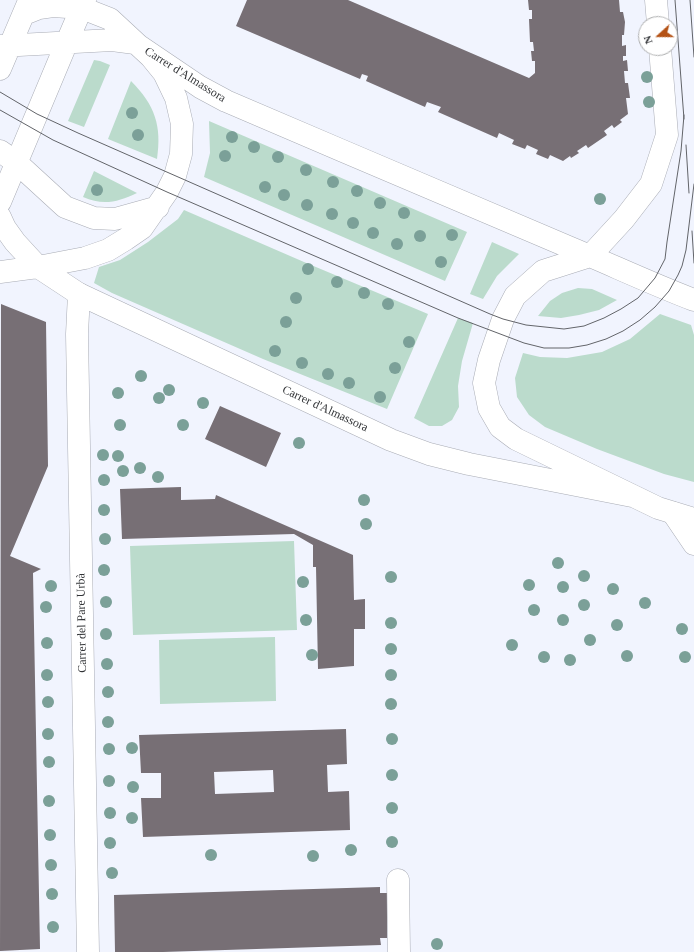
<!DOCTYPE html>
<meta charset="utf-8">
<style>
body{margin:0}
#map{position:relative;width:694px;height:952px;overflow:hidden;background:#f1f4fe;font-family:"Times New Roman",serif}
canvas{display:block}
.north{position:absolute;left:638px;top:16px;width:40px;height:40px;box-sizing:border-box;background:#fff;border:1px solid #adaeaf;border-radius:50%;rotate:249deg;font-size:11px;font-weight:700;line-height:16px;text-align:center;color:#323437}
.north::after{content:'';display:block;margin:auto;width:14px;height:18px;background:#b45215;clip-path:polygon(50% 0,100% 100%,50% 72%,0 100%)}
</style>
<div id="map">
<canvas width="694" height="952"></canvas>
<div class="north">N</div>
</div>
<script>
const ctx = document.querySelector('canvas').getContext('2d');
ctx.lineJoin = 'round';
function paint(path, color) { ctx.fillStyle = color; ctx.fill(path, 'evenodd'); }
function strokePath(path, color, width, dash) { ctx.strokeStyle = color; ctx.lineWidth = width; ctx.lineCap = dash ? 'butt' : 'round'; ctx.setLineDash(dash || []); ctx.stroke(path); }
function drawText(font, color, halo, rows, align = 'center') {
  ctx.font = font + ' "Times New Roman",serif'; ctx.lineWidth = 4; ctx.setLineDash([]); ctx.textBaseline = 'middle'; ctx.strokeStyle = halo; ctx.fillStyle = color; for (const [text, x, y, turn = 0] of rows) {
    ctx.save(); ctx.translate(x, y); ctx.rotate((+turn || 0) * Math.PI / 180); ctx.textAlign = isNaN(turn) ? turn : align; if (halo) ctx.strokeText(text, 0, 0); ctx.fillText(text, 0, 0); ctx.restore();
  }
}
paint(new Path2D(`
 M94 60 100 61 110 65 84 127 68 121Z
 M131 81C155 105 162 126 157 159L108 139Z
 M209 121 467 232 445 281 204 177 210 153Z
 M94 171 137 193C118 202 103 206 83 197Z
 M184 210 304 262 428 314 387 409 263 359 112 293 94 283 99 267 120 260 148 242 178 219Z
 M492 242 519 254 497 276 483 299 470 294Z
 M578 288 592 289 617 300 599 310 579 315 561 318 538 316 550 301 562 293Z
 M660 314 691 325 694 335V482L664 474 597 449 545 427 529 415 517 397 515 378 523 353 540 357 567 358 602 352 630 339Z
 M458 318 473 323 462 361 458 386 459 407 452 420 442 426H429L414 418Z
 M294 541 297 630 133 635 130 546Z
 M275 637 276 701 160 704 159 640Z`), '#bbdbcc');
paint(new Path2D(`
 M247 0H348L529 78 535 73V61H532L531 51H534L533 42H530L529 19H532V10H529L528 0H619L620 12H623L625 22 624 35H622V46L626 45V56H623V61L627 60 628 71H624L625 83H628L630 98H626L628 114 620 120 622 122 614 128 612 125 604 131 607 135 588 148 586 145 577 151 579 153 571 158 570 156 563 161 550 155 548 159 536 154 538 150 527 145 525 149 512 144 514 140 499 133 497 138 438 112 441 107 427 102 425 107 366 81 368 76 362 74 360 79 236 26Z
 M1 304 46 322 48 466 10 556 41 569 33 573 40 949 0 951Z
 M220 406 281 433 266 467 205 439Z
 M181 487V500L215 499 216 495 353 555 354 600 365 599V629H354V666L318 669 316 567H313V545L294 534 122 539 120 489Z
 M346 729 347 764 327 765 328 792 349 791 350 830 143 837 141 798H161V773H141L139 735ZM273 770 274 792 215 794 214 772Z
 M380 887V893H387V938H380L381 945 163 952H115L114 895Z`), '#776f75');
const minor = new Path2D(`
 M656 0 658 24
 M590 256 624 219 651 184 667 135 660 48
 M79 294 77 334 88 952
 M673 513 694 544
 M398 880 399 952`);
const major = new Path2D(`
 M0 46 112 40 135 43 200 87 226 101C341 150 456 200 571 248 612 265 652 284 694 300
 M0 69 29 1
 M0 151 17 163 65 207 94 218 115 219 158 207
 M0 202 67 42 85 0
 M0 217 5 228 15 242 38 267 79 294 391 440 429 454 469 464 632 496
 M590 256 543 271 515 296 503 319 489 360 484 383 489 408 500 427 516 439 658 508 694 519
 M0 272 38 267 85 258 108 250 126 239 142 228 167 192 175 176 181 154 182 124 176 98 164 73 151 57 110 19 82 8 53 6 39 8 24 14`);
strokePath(minor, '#a9acb5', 23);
strokePath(major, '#a9acb5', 23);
strokePath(minor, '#fff', 22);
strokePath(major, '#fff', 22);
strokePath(new Path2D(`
 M675 0 684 119
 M690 0 694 57
 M0 92 37 114 78 133 490 314 503 319 526 325 564 329 584 326 604 318 621 309 638 298 655 278 665 259 667 242 681 151 684 115
 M0 110 53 140 167 192 458 318 524 343 544 348H569L587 345 606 339 623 331 640 320 655 307 669 291 678 275 682 266 686 250 694 184
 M686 145 689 193
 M692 231 694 263`), '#626469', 1);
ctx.fillStyle = '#7ba098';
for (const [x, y] of [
 [647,77],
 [649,102],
 [132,113],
 [138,135],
 [232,137],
 [254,147],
 [225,156],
 [278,157],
 [306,170],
 [333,182],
 [265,187],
 [97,190],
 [357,191],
 [284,195],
 [600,199],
 [380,203],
 [307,205],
 [404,213],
 [332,214],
 [353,223],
 [373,233],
 [452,235],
 [420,236],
 [397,244],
 [441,262],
 [308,269],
 [337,282],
 [364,293],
 [296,298],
 [388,304],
 [286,322],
 [409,342],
 [275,351],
 [302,363],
 [395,368],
 [328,374],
 [141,376],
 [349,383],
 [169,390],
 [118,393],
 [380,397],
 [159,398],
 [203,403],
 [120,425],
 [183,425],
 [299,443],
 [103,455],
 [118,456],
 [140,468],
 [123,471],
 [158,477],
 [104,480],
 [364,500],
 [104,510],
 [366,524],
 [105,539],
 [558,563],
 [104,570],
 [584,576],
 [391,577],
 [303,582],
 [529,585],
 [51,586],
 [563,587],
 [613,589],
 [106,602],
 [645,603],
 [584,605],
 [46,607],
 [534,610],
 [306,620],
 [563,620],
 [391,623],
 [617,625],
 [682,629],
 [106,634],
 [590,640],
 [47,643],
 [512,645],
 [391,649],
 [312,655],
 [627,656],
 [544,657],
 [685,657],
 [570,660],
 [107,664],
 [47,675],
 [391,675],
 [108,692],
 [48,702],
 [391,704],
 [108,722],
 [48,734],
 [392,739],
 [132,748],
 [109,749],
 [49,762],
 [392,775],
 [109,781],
 [133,787],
 [49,801],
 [392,808],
 [110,813],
 [132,818],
 [50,835],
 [392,842],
 [110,843],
 [351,850],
 [211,855],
 [313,856],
 [51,865],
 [112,873],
 [52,894],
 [53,927],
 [437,944]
]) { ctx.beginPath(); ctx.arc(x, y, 6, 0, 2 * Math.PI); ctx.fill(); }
drawText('12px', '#323437', '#fff', [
 ["Carrer d'Almassora",185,75,32],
 ["Carrer d'Almassora",325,409,25],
 ["Carrer del Pare Urbà",82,623,-91]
]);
</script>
